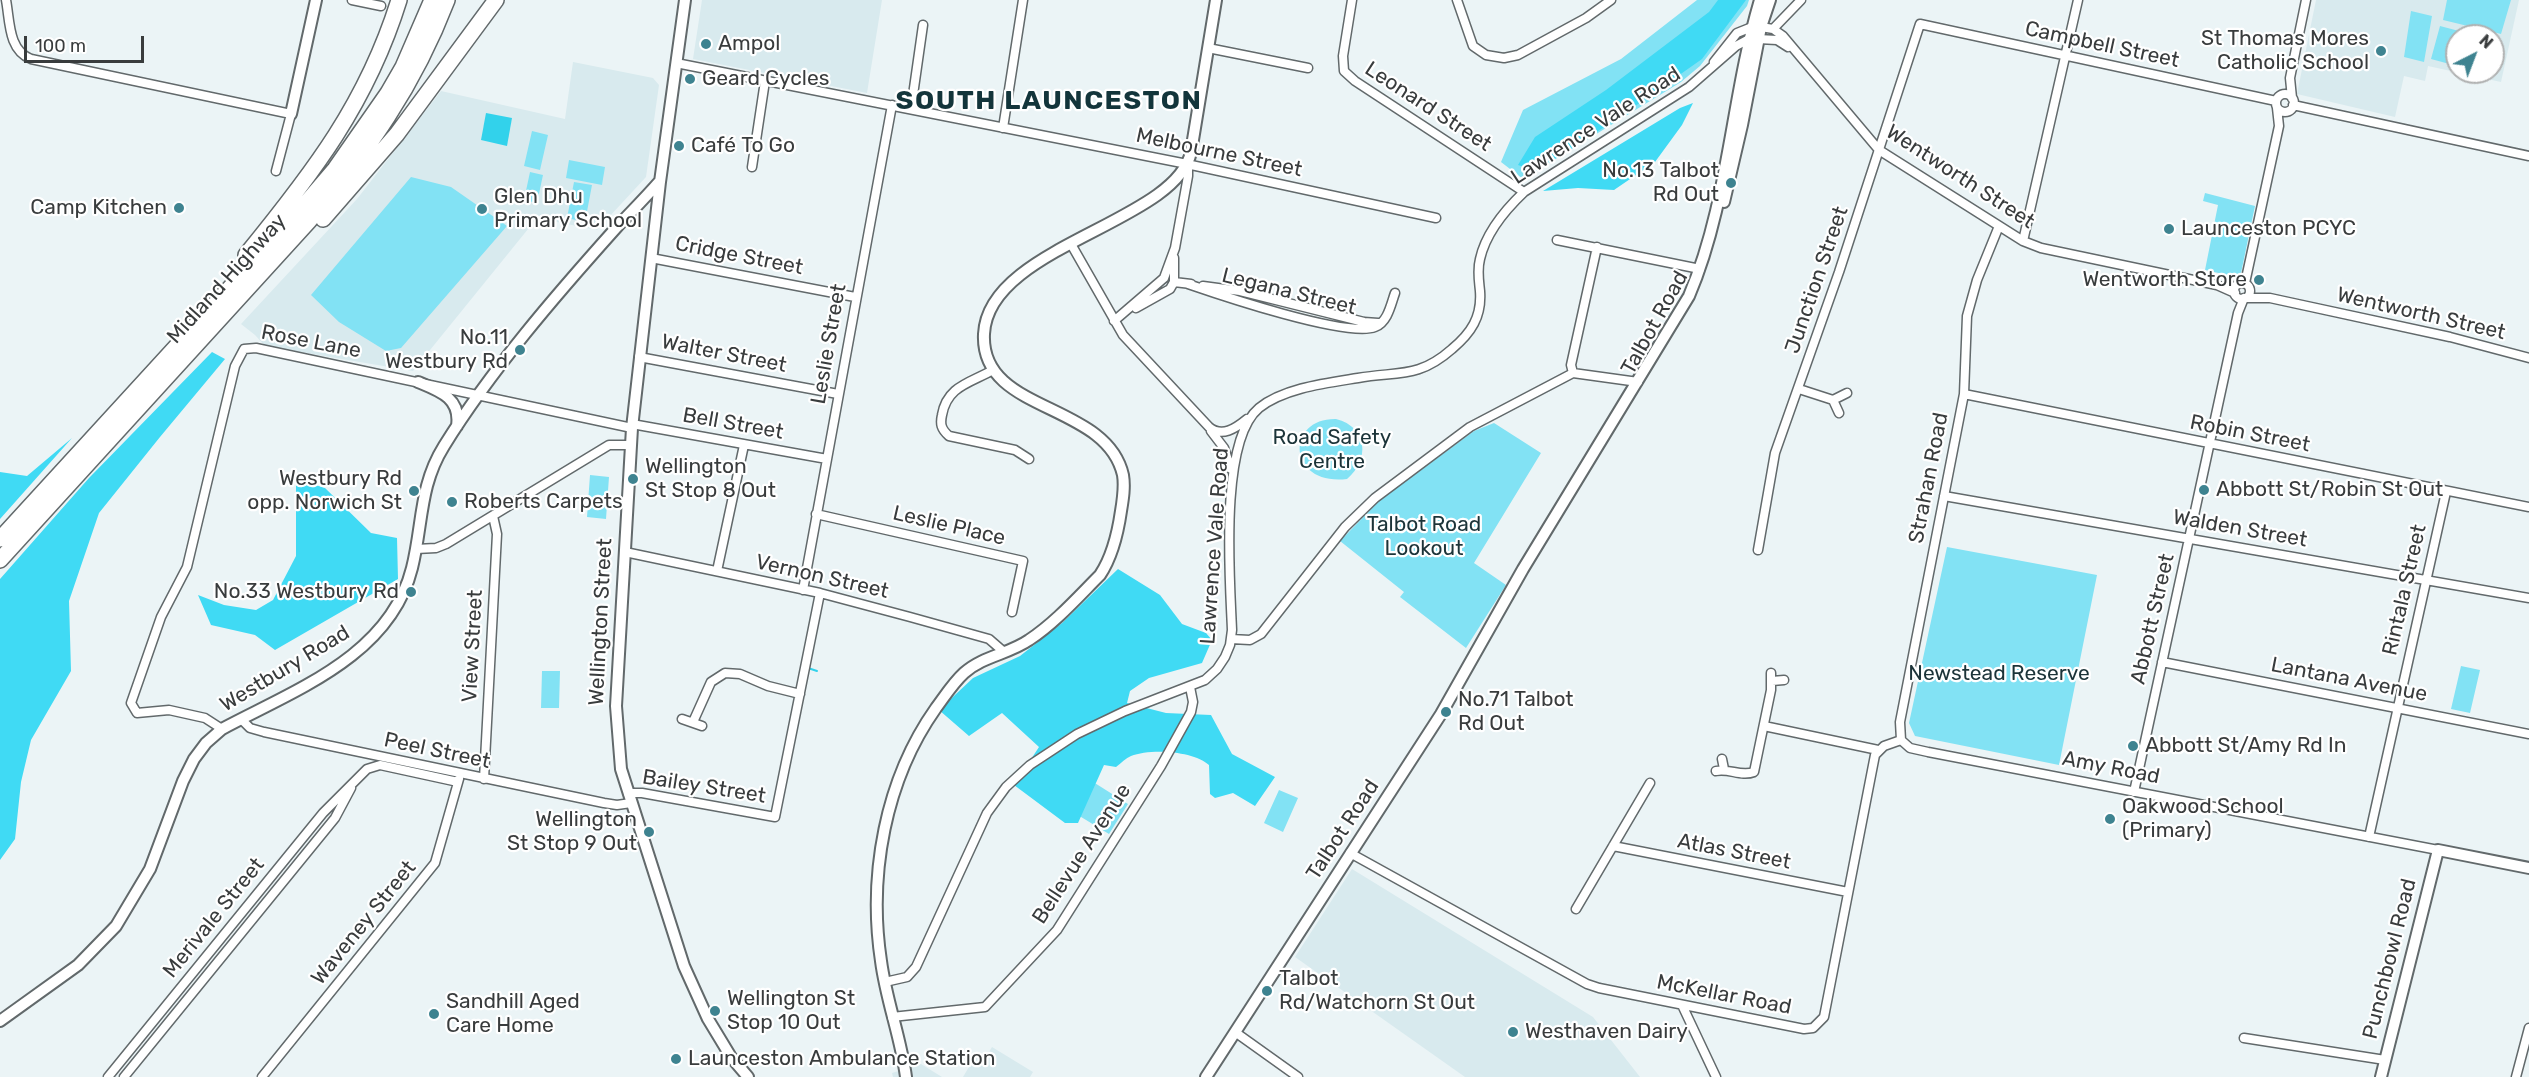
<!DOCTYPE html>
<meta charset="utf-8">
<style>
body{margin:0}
#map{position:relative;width:2529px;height:1077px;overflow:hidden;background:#ebf4f6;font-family:Rubik,sans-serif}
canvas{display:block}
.north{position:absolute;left:2445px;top:24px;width:60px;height:60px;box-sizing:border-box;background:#fff;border:2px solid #b0b1b1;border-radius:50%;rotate:42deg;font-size:16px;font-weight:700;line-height:24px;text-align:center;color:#393c3d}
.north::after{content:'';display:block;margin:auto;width:21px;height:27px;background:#3e8390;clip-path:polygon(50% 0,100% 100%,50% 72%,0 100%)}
.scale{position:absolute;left:24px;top:36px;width:120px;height:27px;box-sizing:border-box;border:3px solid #393c3d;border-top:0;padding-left:8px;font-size:18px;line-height:21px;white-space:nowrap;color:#393c3d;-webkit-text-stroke:4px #fff;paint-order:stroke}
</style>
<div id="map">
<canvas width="2529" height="1077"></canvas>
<div class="north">N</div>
<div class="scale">100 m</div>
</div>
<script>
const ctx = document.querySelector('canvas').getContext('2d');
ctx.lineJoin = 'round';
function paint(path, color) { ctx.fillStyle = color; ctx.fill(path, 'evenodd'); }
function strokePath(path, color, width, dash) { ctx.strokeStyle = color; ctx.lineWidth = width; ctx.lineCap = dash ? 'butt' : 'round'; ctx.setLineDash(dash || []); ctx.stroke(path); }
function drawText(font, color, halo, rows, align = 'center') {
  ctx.font = font + ' Rubik,sans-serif'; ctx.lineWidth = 4.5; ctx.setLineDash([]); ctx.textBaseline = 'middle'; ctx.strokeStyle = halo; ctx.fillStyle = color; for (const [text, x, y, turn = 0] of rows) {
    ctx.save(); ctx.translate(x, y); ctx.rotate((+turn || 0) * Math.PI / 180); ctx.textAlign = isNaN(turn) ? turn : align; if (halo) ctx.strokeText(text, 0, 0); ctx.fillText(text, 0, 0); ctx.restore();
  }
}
paint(new Path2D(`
 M702 0H882L867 93 693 59Z
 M2316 0H2519L2501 82 2428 66 2425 81 2404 76 2395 117 2297 94ZM2457 36H2493V72H2457Z
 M573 62 653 78 659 85 646 177 597 230 537 218 413 371 265 346 255 335 241 324 357 199 441 91 565 119Z
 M1352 869 1593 1017 1640 1077H1465L1295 957Z
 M992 1047 1033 1072 1030 1077H963L976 1055 984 1060Z
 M921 1064 942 1077H893L892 1073Z`), '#d8eaee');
paint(new Path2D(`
 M1697 0H1749L1747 6 1700 66 1681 82 1523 179 1501 162 1523 110 1621 59Z
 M2447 0H2511L2501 34 2443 20Z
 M2411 11 2432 16 2424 62 2404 57Z
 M2440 26 2478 36H2457V66L2431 59Z
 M532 131 548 135 540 170 524 166Z
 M569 160 605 167 602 185 566 178Z
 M530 172 543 175 537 203 524 200Z
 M411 177 451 187 507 226 401 348 386 351 339 322 311 295Z
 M574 182 592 185 585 222 567 218Z
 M2205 193 2255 206 2241 273 2232 276 2205 270 2218 205 2203 201Z
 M1336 419C1368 427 1370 460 1347 479 1287 486 1285 418 1336 419Z
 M1494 423 1541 453 1474 563 1506 585 1466 648 1400 597 1404 592 1340 541 1379 501 1474 431Z
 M590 475 609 477 606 519 587 517Z
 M1947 547 2097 575 2059 765 1915 736 1909 723Z
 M2461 666 2480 670 2470 713 2451 709Z
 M542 671H560L559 708H541Z
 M1060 761 1128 804 1109 834 1027 784Z
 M1279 790 1298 798 1283 832 1264 823Z`), '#82e2f4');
paint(new Path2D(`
 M1718 0H1746L1702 59 1614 121 1535 171 1518 165 1535 137 1606 90 1709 12Z
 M1693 103 1682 125 1655 162 1614 190 1578 188 1543 191 1680 108Z
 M212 352 225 359 160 437 99 513 69 601 71 671 31 740 21 782 15 839 0 860V579L89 478Z
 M72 438 0 519V472L27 476Z
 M296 479 325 488 371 533 397 538 398 579 275 650 255 635 211 625 198 595 224 605 256 610 273 600 296 556Z
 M1118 569 1160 595 1182 624 1206 633 1212 640 1202 663 1149 678 1130 691 1127 703 1166 713 1211 715 1232 754 1275 777 1255 806 1233 793 1215 798 1210 794 1209 765C1194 751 1151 748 1131 756 1126 758 1121 763 1116 767L1104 765 1078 823H1065L1014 785 1039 747 1002 713 969 736 939 710 973 678 1020 656 1062 623Z`), '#40daf4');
paint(new Path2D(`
 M486 113 512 118 507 146 481 140Z`), '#32d2eb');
strokePath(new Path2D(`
 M808 668 817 671`), '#32d2eb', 2);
const street = new Path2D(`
 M6 0C10 21 8 50 31 59L291 114 276 171
 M352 0 381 6
 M1352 0 1343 56 1344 71 1355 81 1524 192
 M1457 0 1473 46 1486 55 1504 58 1518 55 1586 18 1611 0
 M1761 27 1773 29 1783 36 1879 150 2023 241 2041 248 2217 285 2235 293
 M1773 29 1801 0
 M1758 39 1777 40 1788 47
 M1208 48 1308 68
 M1714 62 1737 33 1752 27
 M676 63 1182 163 1436 218
 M2276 103a9 9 0 1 1 18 0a9 9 0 1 1-18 0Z
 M2292 98 2290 78 2306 0
 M2293 105 2529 156
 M911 109 923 25
 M1003 128 1023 0
 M752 167 765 81
 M1557 240 1700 269
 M2023 241 2078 0
 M1071 244 1123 335 1209 427C1222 438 1236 428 1247 419
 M651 258 855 297
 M1174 282 1191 284
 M1174 282V258
 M2245 283 2279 126 2277 108
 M2234 291a8 8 0 1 1 16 0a8 8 0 1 1-16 0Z
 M1188 284C1220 295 1347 338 1375 327 1388 322 1391 304 1395 293
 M1203 286 1240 291 1364 322 1378 323
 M2246 298H2270L2293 303 2450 337 2529 358
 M1136 308 1170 289 1174 282
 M1114 321 1164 278 1175 248 1188 176V165
 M639 357 838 394
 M993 370C970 383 947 386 942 415 940 424 941 429 949 436L1015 450 1029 459
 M1573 373 1571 365 1597 247
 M1799 389 1833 400 1847 393
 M1964 394 2529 507
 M1833 400 1839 413
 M632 424 827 459
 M1211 431 1224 448 1231 469
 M1944 496 2529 598
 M816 514 1023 561 1012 612
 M416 549 436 548 446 544 609 445H630
 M1758 550 1775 453 1839 272 1920 24 2276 101
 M625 552 820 593 910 617 989 639 1004 652
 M717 571 744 445
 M803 590 892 105
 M1231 639 1250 640 1261 634 1345 527 1375 498 1470 427 1573 373 1638 382
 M2162 662 2529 734
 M1772 681 1784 680
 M241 719 250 728 264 732 604 803 617 805 631 803
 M682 719 702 726
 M693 722 711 682 725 673 740 674 768 686 800 694
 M1764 726 1878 750
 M222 729 205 718 169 710 137 713 131 703 161 617 187 567 235 366 244 349 256 348 632 428
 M1901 740 1910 748 1928 752 2438 850
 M1901 740 1900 722 1964 394 1967 316 1977 280 1999 226
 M1722 759 1724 769
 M1716 771C1729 768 1741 777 1754 772L1771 690V673
 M484 779 497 534 493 516
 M2134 792 2238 313 2244 298
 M628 793H642L775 817 820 593
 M2369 837 2446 492
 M1613 846 1848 892
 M1350 853 1587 984 1599 988 1804 1029 1813 1028 1824 1017 1875 755 1884 746 1901 740
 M1576 909 1650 783
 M885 982 907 977 916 967 987 813 1006 787 1030 765 1077 734 1125 711 1205 680 1217 669 1225 657 1230 645 1232 630C1230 579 1219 441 1259 408 1284 388 1327 383 1358 378 1398 371 1418 379 1452 349 1471 333 1482 317 1480 291 1479 281 1477 270 1480 259 1486 232 1505 210 1524 192L1689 87 1736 46 1749 39
 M1682 1005 1716 1077
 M892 1017 985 1007 1057 930 1161 766 1191 712 1193 702 1190 687
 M1235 1032 1298 1077
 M2244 1038 2385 1060
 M108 1077 323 813 367 769 380 765 458 782
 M124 1077 335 818 351 788
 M262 1077 435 863 459 779
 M2516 1077 2529 1028`);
const secondary = new Path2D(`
 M685 0 660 182 632 428 616 706 621 769 684 966 708 1019 731 1057 748 1077
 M291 114 316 0
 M1724 202 1742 125 1761 27 1770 0
 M418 382C440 391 461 398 457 426
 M0 1021 78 965 116 926 150 869 183 781 194 759 206 743 222 729C295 690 390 656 412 568 423 524 419 486 444 446 491 370 556 295 616 228 630 213 645 198 659 182
 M906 1077C901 1038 886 1000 881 961 868 875 885 780 936 708 945 696 953 683 964 673 983 656 1009 654 1029 640 1055 623 1078 597 1100 575 1112 557 1118 532 1121 511 1123 499 1125 487 1123 475 1106 401 980 414 984 334 988 246 1176 223 1191 152L1216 0
 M1206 1077 1441 714 1523 569 1689 296C1729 202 1731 97 1760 0
 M2381 1077 2438 850 2529 868`);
const highway = new Path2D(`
 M323 219 397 134 496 0
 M246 255C313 173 367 103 399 0
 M0 539 282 231 335 169 388 93 403 67 432 0
 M0 560 309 221C368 151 414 86 447 0`);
strokePath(street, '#62696b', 11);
strokePath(secondary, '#62696b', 14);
strokePath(highway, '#62696b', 18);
strokePath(street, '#fff', 8);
strokePath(secondary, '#fff', 10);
strokePath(highway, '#fff', 15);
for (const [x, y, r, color] of [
 [706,44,6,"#3e8390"],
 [2381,51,6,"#3e8390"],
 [690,79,6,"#3e8390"],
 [679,146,6,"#3e8390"],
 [1731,183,6,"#3e8390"],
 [179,208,6,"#3e8390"],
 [482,209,6,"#3e8390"],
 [2169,229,6,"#3e8390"],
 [2259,280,6,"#3e8390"],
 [520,350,6,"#3e8390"],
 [633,479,6,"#3e8390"],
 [2204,490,6,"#3e8390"],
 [414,491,6,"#3e8390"],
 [452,502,6,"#3e8390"],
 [411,592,6,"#3e8390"],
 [1446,712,6,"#3e8390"],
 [2133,746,6,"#3e8390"],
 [2110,819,6,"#3e8390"],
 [649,832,6,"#3e8390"],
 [1267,991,6,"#3e8390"],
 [715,1011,6,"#3e8390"],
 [434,1014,6,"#3e8390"],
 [1513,1032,6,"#3e8390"],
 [676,1059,6,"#3e8390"]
]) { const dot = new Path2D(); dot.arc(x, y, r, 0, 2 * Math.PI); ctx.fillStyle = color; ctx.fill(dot); strokePath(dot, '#fff', 2); }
drawText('21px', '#393c3d', '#fff', [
 ["St Thomas Mores",2369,39,"right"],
 ["Catholic School",2369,63,"right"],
 ["Ampol",718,44],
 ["Geard Cycles",702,79],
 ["Café To Go",691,146],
 ["No.13 Talbot",1719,171,"right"],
 ["Rd Out",1719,195,"right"],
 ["Glen Dhu",494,197],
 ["Primary School",494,221],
 ["Camp Kitchen",167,208,"right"],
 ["Launceston PCYC",2181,229],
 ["Wentworth Store",2247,280,"right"],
 ["No.11",508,338,"right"],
 ["Westbury Rd",508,362,"right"],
 ["Wellington",645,467],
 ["St Stop 8 Out",645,491],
 ["Westbury Rd",402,479,"right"],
 ["opp. Norwich St",402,503,"right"],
 ["Abbott St/Robin St Out",2216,490],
 ["Roberts Carpets",464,502],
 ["No.33 Westbury Rd",399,592,"right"],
 ["No.71 Talbot",1458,700],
 ["Rd Out",1458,724],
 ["Abbott St/Amy Rd In",2145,746],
 ["Oakwood School",2122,807],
 ["(Primary)",2122,831],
 ["Wellington",637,820,"right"],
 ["St Stop 9 Out",637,844,"right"],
 ["Talbot",1279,979],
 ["Rd/Watchorn St Out",1279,1003],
 ["Wellington St",727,999],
 ["Stop 10 Out",727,1023],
 ["Sandhill Aged",446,1002],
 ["Care Home",446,1026],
 ["Westhaven Dairy",1525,1032],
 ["Launceston Ambulance Station",688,1059]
], 'left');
drawText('21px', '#393c3d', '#fff', [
 ["Campbell Street",2102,45,12],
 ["Leonard Street",1428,107,33],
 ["Lawrence Vale Road",1596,126,-33],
 ["Melbourne Street",1219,153,12],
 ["Wentworth Street",1960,177,33],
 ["Cridge Street",739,256,11],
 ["Midland Highway",227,279,-48],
 ["Junction Street",1817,280,-71],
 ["Legana Street",1289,292,14],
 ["Wentworth Street",2421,314,13],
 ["Talbot Road",1655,323,-61],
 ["Rose Lane",311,342,11],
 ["Leslie Street",829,344,-80],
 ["Walter Street",724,354,11],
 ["Bell Street",733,424,10],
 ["Robin Street",2250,434,11],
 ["Strahan Road",1929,478,-79],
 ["Leslie Place",949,526,13],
 ["Walden Street",2240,529,10],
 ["Lawrence Vale Road",1215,546,-86],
 ["Vernon Street",822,577,13],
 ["Rintala Street",2405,590,-77],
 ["Abbott Street",2153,619,-77],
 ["Wellington Street",601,622,-87],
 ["View Street",473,646,-87],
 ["Westbury Road",285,669,-31],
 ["Lantana Avenue",2349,680,11],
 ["Peel Street",437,751,12],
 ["Amy Road",2111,768,11],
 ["Bailey Street",704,787,9],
 ["Talbot Road",1343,830,-57],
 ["Atlas Street",1734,852,11],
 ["Bellevue Avenue",1082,854,-57],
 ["Merivale Street",214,918,-51],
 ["Waveney Street",364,923,-51],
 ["Punchbowl Road",2390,959,-76],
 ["McKellar Road",1724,995,11]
]);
drawText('21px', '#1c3439', '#fff', [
 ["Road Safety",1332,438],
 ["Centre",1332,462],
 ["Talbot Road",1424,525],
 ["Lookout",1424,549],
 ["Newstead Reserve",1999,674]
]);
ctx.letterSpacing = '1.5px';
drawText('bold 27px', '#13353b', '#fff', [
 ["SOUTH LAUNCESTON",1049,101]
]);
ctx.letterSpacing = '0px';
</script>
